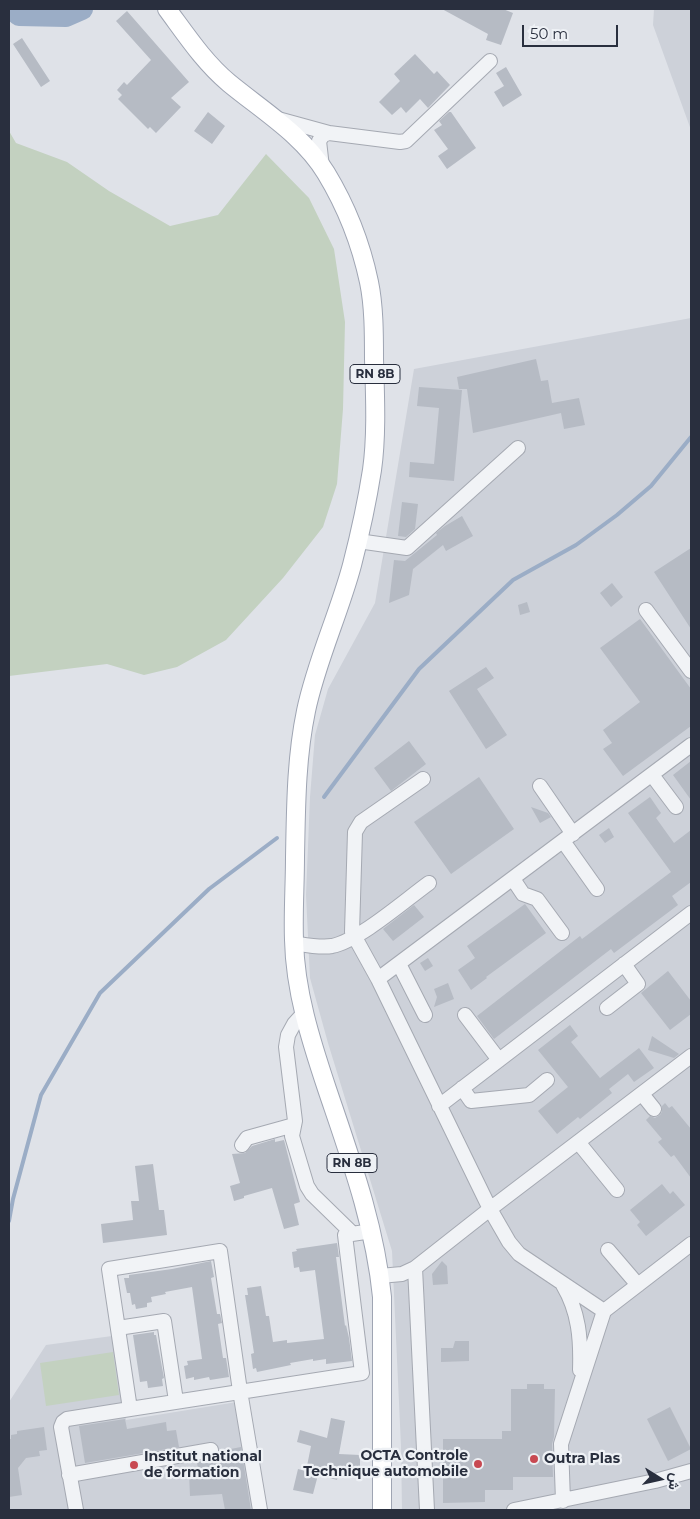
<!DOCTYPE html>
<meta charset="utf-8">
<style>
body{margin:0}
#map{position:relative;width:700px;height:1519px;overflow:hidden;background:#dfe2e8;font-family:Montserrat,Vazirmatn,sans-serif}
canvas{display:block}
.frame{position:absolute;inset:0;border:10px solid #292f3e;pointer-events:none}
.north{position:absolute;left:635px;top:1454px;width:50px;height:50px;-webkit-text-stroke:4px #eef1f5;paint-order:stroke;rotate:100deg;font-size:14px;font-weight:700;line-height:20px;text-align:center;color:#292f3e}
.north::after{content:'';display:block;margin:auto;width:18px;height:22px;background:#292f3e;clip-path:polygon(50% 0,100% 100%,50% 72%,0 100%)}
.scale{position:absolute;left:522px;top:25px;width:96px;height:22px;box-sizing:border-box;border:2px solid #292f3e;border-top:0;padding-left:6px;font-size:15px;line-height:18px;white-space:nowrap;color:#292f3e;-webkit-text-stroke:4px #eef1f5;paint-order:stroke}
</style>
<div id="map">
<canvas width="700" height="1519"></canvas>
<div class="frame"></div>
<div class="north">ش</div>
<div class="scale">50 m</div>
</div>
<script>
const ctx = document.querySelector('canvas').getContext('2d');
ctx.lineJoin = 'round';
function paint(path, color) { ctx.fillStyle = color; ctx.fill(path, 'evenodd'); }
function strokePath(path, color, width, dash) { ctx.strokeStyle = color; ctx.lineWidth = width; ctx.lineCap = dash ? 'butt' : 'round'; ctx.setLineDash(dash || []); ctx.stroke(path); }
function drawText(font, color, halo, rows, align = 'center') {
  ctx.font = font + ' Montserrat,sans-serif'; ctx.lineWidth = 4.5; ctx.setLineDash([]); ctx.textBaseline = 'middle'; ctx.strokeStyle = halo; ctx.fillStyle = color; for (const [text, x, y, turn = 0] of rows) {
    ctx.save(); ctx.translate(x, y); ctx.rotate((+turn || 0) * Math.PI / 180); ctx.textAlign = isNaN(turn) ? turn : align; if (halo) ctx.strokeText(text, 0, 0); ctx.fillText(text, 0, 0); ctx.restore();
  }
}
paint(new Path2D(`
 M654 9H691V130L653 25Z
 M691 318V1510H402L401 1446 392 1251 328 1043 310 978 306 895 310 797 315 735 328 689 375 603 414 369Z
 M112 1336 126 1420 249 1400 267 1510H9V1402L46 1345Z`), '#cdd1d9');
paint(new Path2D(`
 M9 131 16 143 67 162 109 191 170 226 218 215 266 154 309 198 334 249 345 322 343 409 337 484 323 527 283 578 226 640 177 667 144 675 107 664 9 676Z
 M113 1352 119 1395 46 1406 40 1363Z`), '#c3d1c0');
strokePath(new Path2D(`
 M324 797 419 669 513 580 576 545 617 515 651 486 691 437
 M9 1221 13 1199 41 1095 100 993 209 889 277 838`), '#9badc6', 4);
strokePath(new Path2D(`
 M12 9 19 15 66 16 82 9`), '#9badc6', 22);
paint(new Path2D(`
 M442 9H503L513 13 501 45 486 40 488 34Z
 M127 11 189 82 171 98 181 107 156 133 150 127 148 129 118 99 122 95 117 90 124 82 127 85 151 60 116 21Z
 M22 38 50 81 41 87 13 44Z
 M415 54 434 74 437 71 450 85 428 108 420 99 406 113 401 107 392 115 379 102 400 81 394 74Z
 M506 67 522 95 503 107 494 92 504 86 496 73Z
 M208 112 225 126 212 144 194 131Z
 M449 112H451L476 148 447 169 438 156 448 149 434 130 442 125 439 121Z
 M536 359 541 381 548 380 552 403 579 398 585 425 564 429 561 413 473 433 467 389H459L457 377Z
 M419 387 462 390 454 481 409 477 410 462 434 464 439 408 417 406Z
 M402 502 418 504 415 529 406 537 398 536Z
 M462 516 473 536 446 551 443 545 413 569 409 595 389 603 394 560 405 561 437 535 436 533 445 526Z
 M691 548V629L654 572Z
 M612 583 623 597 611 607 600 593Z
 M527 602 530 612 520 615 518 605Z
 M640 619 691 689V726L623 776 603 749 612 743 603 730 640 702 600 648Z
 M486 667 494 678 477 689 507 735 486 749 449 691Z
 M409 741 426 764 391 791 374 768Z
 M691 761V800L673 775Z
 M479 777 514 829 451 874 414 822Z
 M650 797 661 813 656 818 674 843 691 830V882L672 896 678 905 614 953 611 949 494 1039 477 1016 580 936 582 939 671 872 628 813Z
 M531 807 548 813 551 817 540 823Z
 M609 828 614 837 605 843 599 835Z
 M525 904 546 933 486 977 487 978 471 990 458 970 475 958 467 946Z
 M414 905 424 917 393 941 383 929Z
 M428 958 433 966 425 971 420 963Z
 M668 971 691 1001V1014L670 1030 641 993Z
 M448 983 454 999 434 1007 437 997 434 989Z
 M570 1025 578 1036 571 1042 600 1078 639 1048 654 1068 634 1082 628 1074 609 1089 612 1093 580 1119 578 1117 557 1134 538 1111 568 1087 538 1050Z
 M652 1036 679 1054 674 1058 648 1050Z
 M665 1103 669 1108 672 1106 691 1129V1178L674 1155 671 1157 658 1142 662 1139 646 1120 650 1116 655 1118 660 1115 662 1112V1106Z
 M275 1139V1142L284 1140 300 1202 294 1204 299 1225 284 1229 272 1188 244 1196V1198L234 1201 230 1186 240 1183 232 1154 245 1153 252 1146Z
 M153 1164 159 1210H164L167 1235 103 1243 101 1224 133 1220 131 1201H139L135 1166Z
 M662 1184 670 1194 673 1191 685 1205 646 1236 637 1225 640 1222 630 1210Z
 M337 1243 339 1257H336L345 1326 346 1325 349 1338 352 1361 326 1364V1359L313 1361V1359L290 1363 291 1365 257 1372 256 1368 253 1369 251 1354 254 1353 245 1295H248L247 1288 261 1286 266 1316H269L273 1342 287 1340V1343L324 1339 315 1270 300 1272 299 1267 294 1268 292 1252 297 1251 296 1249Z
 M211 1261 214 1277 211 1278 217 1314H220L222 1323 218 1324 223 1358H226L229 1377 210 1380 209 1377 194 1380V1377L186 1379 184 1366 188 1365 187 1361 202 1359 192 1287 165 1292 166 1294 151 1297 152 1302 147 1303V1307L136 1309 135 1304 132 1305 130 1293H127L124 1278H129V1275L172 1269Z
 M442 1261 447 1266 448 1284 433 1285 432 1274Z
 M154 1332V1335H156L164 1378 162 1379 163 1386 148 1388 147 1381 140 1382 133 1335Z
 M455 1341H469V1361L441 1362V1348H453Z
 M527 1384H544V1389H555L554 1437 552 1444 553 1477H513V1490H485V1502L443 1503V1439H502V1431H511V1389H527Z
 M670 1407 691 1449 668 1461 647 1419Z
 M331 1418 345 1421 339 1454 360 1455V1468L340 1467 337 1480 318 1475 313 1494 293 1490 298 1469 306 1471 311 1446 297 1442 300 1430 327 1438Z
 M125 1419 127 1429 166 1422 167 1431 176 1430 179 1447 85 1463 79 1426Z
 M44 1427 47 1450 39 1451 40 1456 26 1458 18 1468 22 1495 9 1497V1439H11V1435L17 1434V1431Z
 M241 1447 251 1510H225L222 1494 190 1496 189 1472 198 1471 197 1461 216 1457 220 1451Z`), '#b6bbc4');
const minor = new Path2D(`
 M278 119 329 133 400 142 406 141 490 61
 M322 167 319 141 323 135 329 133
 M358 541 407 548 518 448
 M646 610 691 671
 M652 775 676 807
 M423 779 361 822 355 832 352 932 378 979 490 1209 509 1242 519 1254 604 1311
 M540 786 573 834
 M563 841 597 889
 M513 879 523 894 537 899 562 933
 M294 943C306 945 320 948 332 946 360 940 404 901 429 883
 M399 964 425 1015
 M378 979 691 745
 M607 1008 638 984 624 964
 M304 1013 294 1024 288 1035 286 1047 295 1121 292 1136 307 1186 312 1194 353 1234
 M465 1015 499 1060
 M462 1088 471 1101 529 1095 547 1080
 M642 1094 654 1109
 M439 1106 691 913
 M578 1142 617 1190
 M242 1145 247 1138 294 1125
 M608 1250 638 1285
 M415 1268 427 1510
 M380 1276 402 1274 415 1268 490 1209 691 1056
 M563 1285C579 1312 581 1339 580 1370
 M118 1328 164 1321 176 1401
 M69 1475 211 1450
 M563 1501 561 1444 604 1311 691 1244
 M76 1510 61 1427 63 1422 67 1419 130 1409
 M260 1510 240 1391 220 1251 109 1269 130 1409 362 1373 345 1235 372 1231
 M514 1510 655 1481 691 1471`);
const major = new Path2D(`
 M167 9C187 36 204 62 229 83 263 111 303 135 326 173 346 206 361 244 369 282 374 306 374 334 374 359 375 394 377 435 372 470 367 502 360 534 352 565 339 614 316 662 306 711 296 759 296 808 295 857 295 884 293 912 294 940 295 991 311 1041 327 1089 350 1157 375 1225 382 1297V1510`);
strokePath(minor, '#a5a9b2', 16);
strokePath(major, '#9fa5b3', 20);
strokePath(minor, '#f1f3f6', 14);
strokePath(major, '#fff', 18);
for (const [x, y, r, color] of [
 [534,1459,5,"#c84952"],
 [478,1464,5,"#c84952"],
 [134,1465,5,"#c84952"]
]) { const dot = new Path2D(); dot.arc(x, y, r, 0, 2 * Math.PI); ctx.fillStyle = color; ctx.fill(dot); strokePath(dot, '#eef1f5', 2); }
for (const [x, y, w] of [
 [375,374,50],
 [352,1163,50]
]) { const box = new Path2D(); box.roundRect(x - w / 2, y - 9.5, w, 19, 4); ctx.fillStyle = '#eef1f5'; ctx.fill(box); strokePath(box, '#292f3e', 1); }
drawText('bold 12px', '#292f3e', null, [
 ["RN 8B",375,374],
 ["RN 8B",352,1163]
]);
drawText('bold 14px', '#292f3e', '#eef1f5', [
 ["OCTA Controle",468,1456,"right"],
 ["Technique automobile",468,1472,"right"],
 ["Institut national",144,1457],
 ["de formation",144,1473],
 ["Outra Plas",544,1459]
], 'left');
</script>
